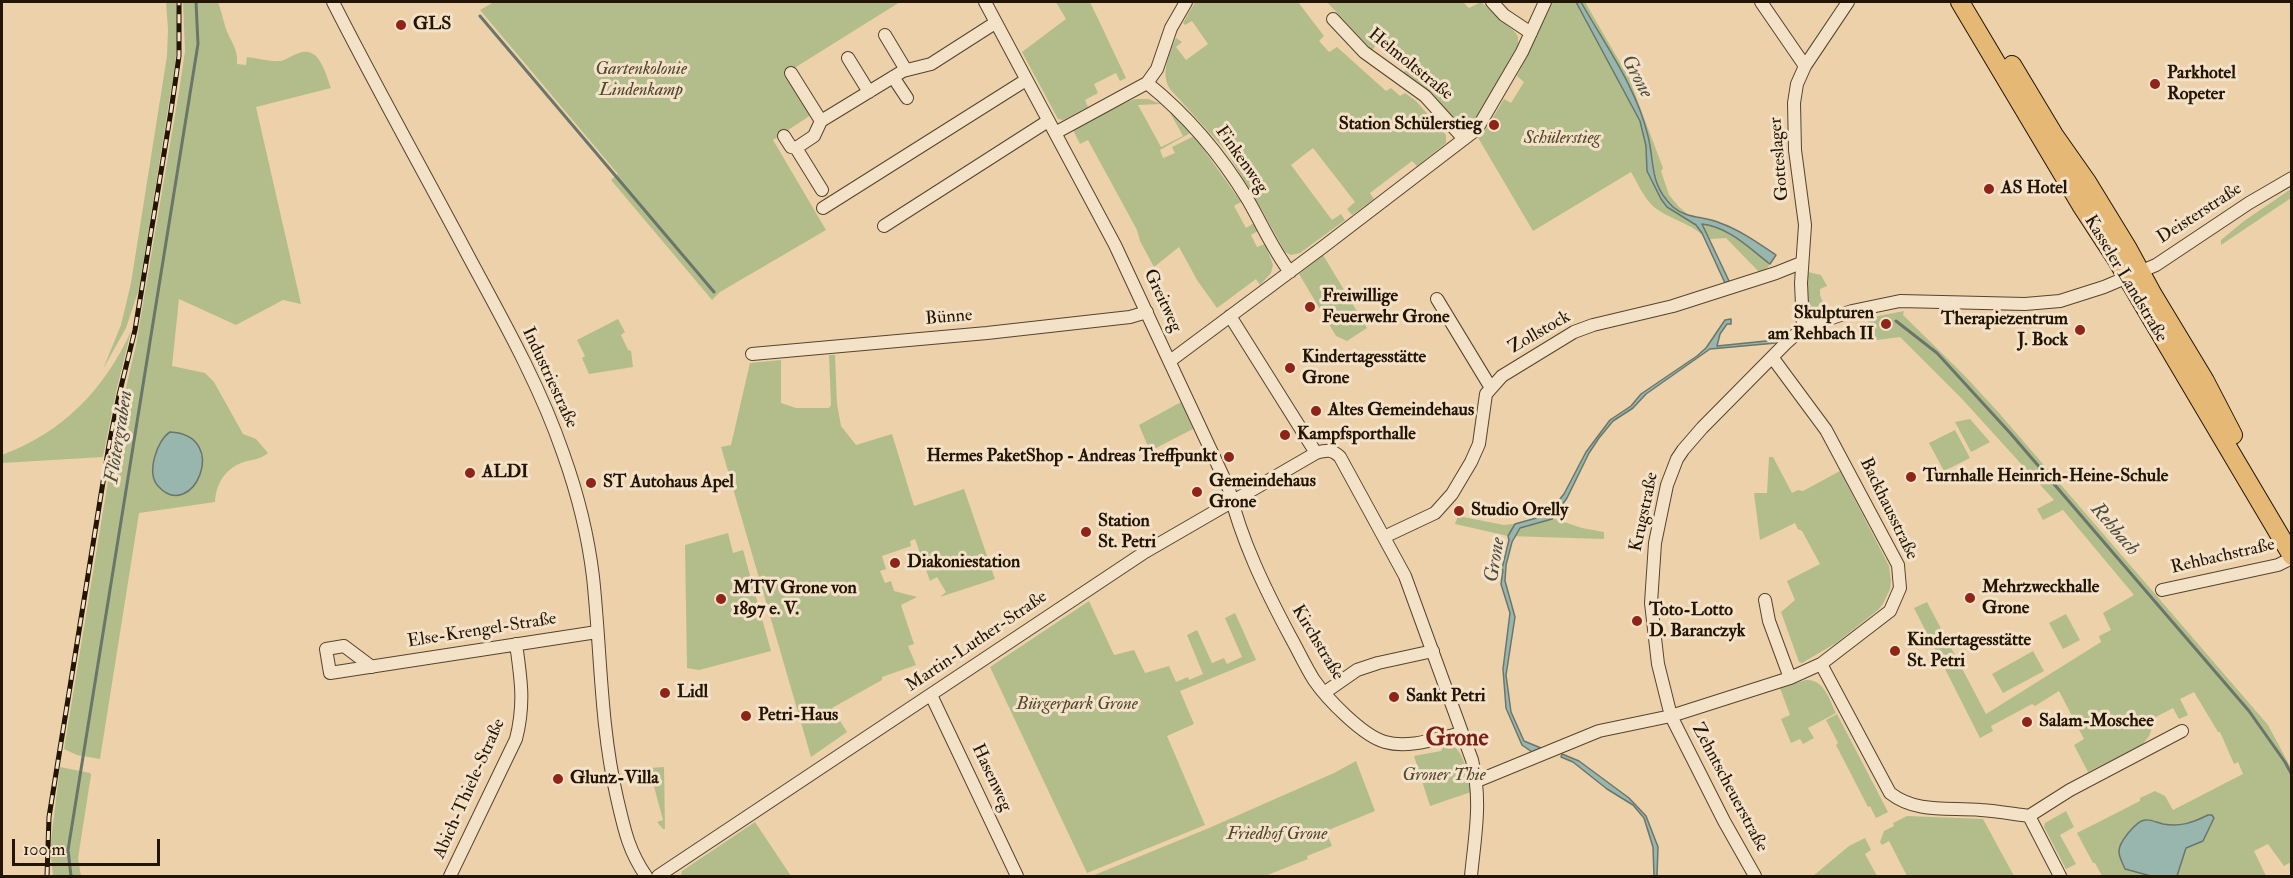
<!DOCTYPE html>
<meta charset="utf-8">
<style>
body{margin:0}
#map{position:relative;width:2293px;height:878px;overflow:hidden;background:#ecd1aa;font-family:"IM FELL Double Pica",serif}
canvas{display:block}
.frame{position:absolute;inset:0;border:3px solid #231503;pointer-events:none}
.scale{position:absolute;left:12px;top:839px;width:148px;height:27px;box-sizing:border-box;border:3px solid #231503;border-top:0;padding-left:8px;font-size:18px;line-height:21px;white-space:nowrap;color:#231503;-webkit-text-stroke:4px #f3e1c8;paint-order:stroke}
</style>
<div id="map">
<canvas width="2293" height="878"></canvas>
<div class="frame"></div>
<div class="scale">100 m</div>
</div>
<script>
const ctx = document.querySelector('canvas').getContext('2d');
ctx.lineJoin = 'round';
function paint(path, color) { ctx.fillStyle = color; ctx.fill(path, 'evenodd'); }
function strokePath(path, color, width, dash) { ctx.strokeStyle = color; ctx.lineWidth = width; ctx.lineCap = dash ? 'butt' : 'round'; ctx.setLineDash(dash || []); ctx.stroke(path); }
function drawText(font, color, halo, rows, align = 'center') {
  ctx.font = font + ' "IM FELL Double Pica",serif'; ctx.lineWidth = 6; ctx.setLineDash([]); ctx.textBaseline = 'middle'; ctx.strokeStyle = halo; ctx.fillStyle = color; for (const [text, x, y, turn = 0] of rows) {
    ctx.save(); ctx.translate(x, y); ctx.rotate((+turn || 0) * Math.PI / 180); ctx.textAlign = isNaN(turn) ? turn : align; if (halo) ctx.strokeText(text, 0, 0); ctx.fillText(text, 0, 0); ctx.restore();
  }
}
paint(new Path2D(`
 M166 2H176L178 35 175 65 139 289 126 328 103 369 121 325 131 283 167 56 168 29Z
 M183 2H218C222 12 224 26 229 36 234 46 238 52 237 64L246 65 247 57C257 58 271 62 281 61 287 59 293 55 299 53 320 46 325 73 331 88L256 107 301 304 283 300 236 325 179 299 172 366 205 373 214 382 243 434 256 439 268 453C260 460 251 459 241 463 224 470 216 485 215 502L139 513 100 759 77 755 64 749 117 426 136 345 179 91 185 51Z
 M494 2H900L788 72 814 113 773 140 826 230 720 292 712 300 611 180 618 174 480 10Z
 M1056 2H1090L1126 78 1120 81 1116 73 1094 84 1098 93 1085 100 1088 107 1063 120 1058 119 1022 52 1066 19Z
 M1195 2H1298L1324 36 1319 41 1329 52 1337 47 1386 91 1391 88 1400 96 1405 93 1416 101 1446 135V143L1417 166 1412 161 1370 193 1374 199 1352 215 1347 209 1355 202 1313 148 1291 165 1332 220 1341 214 1345 220 1300 253 1291 255 1285 252 1262 210 1226 151 1170 89C1160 73 1169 54 1176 38L1182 42 1176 47 1186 60 1208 44 1192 21 1185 25 1183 23Z
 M1327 2H1463L1469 8 1481 2 1515 32 1518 37V45L1475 121 1470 125 1461 127 1402 74 1409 67 1401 59 1404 56 1398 50 1395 51 1382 39 1372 50Z
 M1553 2H1585L1629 78 1663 168 1661 171 1669 195 1679 207 1689 215 1721 223 1776 255 1766 270 1759 272 1726 238 1711 239 1707 241C1696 223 1667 220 1652 205 1643 196 1637 182 1631 172L1533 231 1477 136 1486 129 1504 99 1511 103 1524 82 1517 76Z
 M1135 99H1148L1161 104 1138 105 1161 147 1183 136 1168 109 1192 132 1160 150 1163 158 1175 153 1172 147 1194 136 1241 202 1234 206 1246 228 1254 223 1258 231 1251 235 1257 247 1265 244 1273 265 1271 273 1260 285 1256 279 1217 308 1197 280 1179 247 1154 267 1140 241 1137 230 1088 140 1080 144 1073 130 1113 108Z
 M2291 189V198L2221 245V240L2244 221Z
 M1323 255 1367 328 1347 341 1336 336 1299 274Z
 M1808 272 1821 275 1827 286 1820 289V295L1826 311 1815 314 1808 309Z
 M1904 311 1903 315 1964 375 1999 413 2268 725 2291 768V862L2284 866 2268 844 2254 851 2266 876H2102L2095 863H2093L2077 833 2140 801V798L2155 791 2165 796 2173 810 2243 774 2238 762 2234 764 2220 732H2218L2194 692 2180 699 2188 715 2179 719 2173 708 2156 717 2149 736 2142 745 2088 772 2074 745 2084 739 2059 691 2035 706 2032 704 1991 726 1993 731 1980 738 1914 608 1927 602 1986 714 2101 642 2099 636 2111 630 2103 613 2134 595 2063 510 2043 520 2037 509 2054 500 1963 400 1900 337 1870 341 1868 318Z
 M618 319 625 332 621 335 628 350 631 351 633 367 589 374 582 358 585 356 577 340Z
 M131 331 116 392 103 457 2 463V455C62 433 105 389 131 331Z
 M829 355H835L837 404 841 426 856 445 892 434 914 506 964 489 995 579 940 597 946 592 937 577 930 581 915 539 910 541 911 546 882 556 886 569 880 571 885 583 891 581 894 591 917 597 901 605 914 644 908 646 916 665 882 677V680L832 708 847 732 811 757 721 447 731 445 750 363 781 360V403L796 408H829L831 405Z
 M1181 402 1193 429 1150 451 1139 425Z
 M1970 419 1990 442 1971 452 1955 422Z
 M1955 430 1970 458 1944 471 1929 443Z
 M1769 457H1773L1792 493 1798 490 1803 491 1840 471 1889 566 1891 581 1890 589 1883 604 1878 610 1836 643 1802 663 1799 662 1781 612 1795 600 1787 581 1820 564 1802 531 1798 529 1795 523 1760 540 1754 493H1767Z
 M1458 516 1504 525 1522 523 1546 516 1582 528 1604 532V539L1508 536 1455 524Z
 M728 533 733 553 743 550 771 651 699 670 687 668 685 545Z
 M1089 601 1114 655 1134 650 1145 673 1169 666 1176 682 1188 677 1189 680 1203 674 1187 635 1197 630 1212 663 1224 658 1227 664 1242 657 1225 618 1235 613 1256 660 1180 691 1194 724 1167 736 1205 825 1087 873 990 667Z
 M2066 614 2080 640 2063 649 2049 623Z
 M2033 651 2044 671 2003 693 1992 674Z
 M1806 680C1824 679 1829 699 1836 713L1808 728 1814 738 1803 744 1800 739 1791 743 1781 719 1790 715 1780 688Z
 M1837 714 1888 812 1876 818 1870 806 1868 807 1836 745 1838 743 1826 720Z
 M1445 744C1465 744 1467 776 1471 792L1430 806 1414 756 1441 751Z
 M1356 761 1375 811 1326 831 1332 846 1307 856 1308 859 1265 876H1092L1209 828 1334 773Z
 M60 767 90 773 91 775 78 858 81 876H53L50 848Z
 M664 767 665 829H663L657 822 663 820 649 768Z
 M2066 811 2074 827 2060 835 2076 864 2066 869 2044 827 2045 823Z
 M1907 816 1983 819 2014 876H1907L1889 841 1882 845 1880 842 1884 831 1894 826 1893 823Z
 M755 822 791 876H681L682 871Z
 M1865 838 1871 850 1865 854 1877 876H1813L1849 846Z`), '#b3bd8c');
const water = new Path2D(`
 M1576 2H1581C1605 45 1636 86 1648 136 1655 164 1649 184 1673 207 1687 219 1704 216 1720 223 1740 230 1758 243 1776 255L1770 264C1750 249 1729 227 1702 224L1729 281 1725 283 1702 233 1696 225 1667 207 1661 199 1647 171 1646 146 1640 121Z
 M1731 319V324H1727L1720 334 1717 346 1776 340V343L1710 349 1646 394 1633 408 1613 421 1599 438 1589 453 1567 498 1552 519 1520 528 1512 542 1506 565 1505 581 1515 617 1506 675 1511 712 1524 741 1541 748 1532 752 1522 745 1506 708 1503 669 1510 613 1501 584 1503 570 1502 569 1509 540 1508 536 1515 524 1547 515 1564 494 1586 452 1610 420 1631 406 1641 394 1697 356 1706 348 1725 320Z
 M170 432C232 435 192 524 158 486 146 473 157 440 170 432Z
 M1562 754 1579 761 1629 798 1646 816 1658 847 1657 876H1654L1653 847 1644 818 1633 805 1607 789 1573 762 1561 757Z
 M2208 815H2212L2214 818 2203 841 2186 848 2177 876H2151L2125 869C2123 864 2119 857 2119 852 2118 843 2136 821 2145 820 2150 819 2158 823 2163 824 2180 827 2192 823 2208 815Z`);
paint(water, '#99b6ae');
strokePath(water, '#6a766a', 1.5);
strokePath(new Path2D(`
 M480 16 714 292
 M1896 321 1937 353 2011 434 2249 711 2285 762 2292 775
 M71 876 68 850 198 44 196 2`), '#6a766a', 3);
const minor = new Path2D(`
 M333 2C377 89 425 174 471 261 504 322 540 386 563 453 577 492 588 535 593 577 601 651 600 725 617 798 624 828 628 850 646 876
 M985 2 1115 245 1229 489C1241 540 1265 589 1290 636 1298 650 1305 666 1314 680 1327 699 1363 736 1385 742 1409 749 1438 738 1462 733
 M1492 2 1504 15 1531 33
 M1761 2 1805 66
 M1333 19 1364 52 1425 96 1464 139
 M885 35 906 70
 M848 58 869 92
 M791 73 821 121
 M893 77 907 98
 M1147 83C1188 116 1221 155 1248 200 1262 224 1273 250 1290 272
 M1055 133 1147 83 1157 69 1171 28 1186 2
 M784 136 791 147 796 148
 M822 190 796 148 814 136 821 121 903 71 931 64 995 23
 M823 208 1026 80
 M884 226 1048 121
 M1437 299 1491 388
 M1230 316 1316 453
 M1803 328 1801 283 1805 225 1795 150 1794 103 1797 84 1805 66 1848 2
 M752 354 987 333 1130 317 1147 312
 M1170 361 1323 247 1477 129 1522 52 1545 2
 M1384 537 1435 513 1452 494 1471 462 1479 444 1486 394 1502 376 1574 332 1593 325 1673 306 1776 273 1801 263
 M2162 590 2278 565 2292 558
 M1765 600 1769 621 1790 678
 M1821 664 1890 793C1917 814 1949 807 1981 810 1997 811 2013 814 2029 816L2060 876
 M372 667 344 646 326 649 330 673 597 632
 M1324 693 1357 670 1378 663 1433 651
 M931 695 1017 876
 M1477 781 1599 731 1671 716 1790 678 1821 664 1890 611 1900 588 1898 565 1826 430 1772 357
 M2029 816 2070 790 2182 731
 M450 876 516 739C525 704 521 679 516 644
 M658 876 1145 552 1316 453C1327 450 1332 449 1340 457L1405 576 1472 760C1482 801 1475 835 1471 876
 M1755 876 1724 821 1671 716 1658 664 1651 603 1655 543 1667 485 1677 459 1683 450 1702 428 1786 343 1803 328 1852 311 1900 301 2025 304 2060 301 2104 287 2156 265 2249 203 2292 178`);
const primary = new Path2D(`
 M1960 2 2081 205 2115 257 2292 556
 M2012 65 2054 135 2087 182 2128 249 2153 295 2205 381 2233 435`);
strokePath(minor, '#55442d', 14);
strokePath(primary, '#231503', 20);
strokePath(minor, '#f3e1c8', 12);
strokePath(primary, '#e6b875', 18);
const rail = new Path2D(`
 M47 876 49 817 109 445 119 395 135 330 171 111 179 56V2`);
strokePath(rail, '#231503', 5);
strokePath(rail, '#f3e1c8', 3, [9]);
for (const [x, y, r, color] of [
 [401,25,6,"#8f2418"],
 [2155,84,6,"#8f2418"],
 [1494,125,6,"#8f2418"],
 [1989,189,6,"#8f2418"],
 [1310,307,6,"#8f2418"],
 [1886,324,6,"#8f2418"],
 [2080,330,6,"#8f2418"],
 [1290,368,6,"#8f2418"],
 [1316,411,6,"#8f2418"],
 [1285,435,6,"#8f2418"],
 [1229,457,6,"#8f2418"],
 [470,473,6,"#8f2418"],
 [1911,477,6,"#8f2418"],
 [591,483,6,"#8f2418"],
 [1197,492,6,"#8f2418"],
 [1459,511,6,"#8f2418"],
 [1086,532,6,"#8f2418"],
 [895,563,6,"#8f2418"],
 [1970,598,6,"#8f2418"],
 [721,599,6,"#8f2418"],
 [1637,621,6,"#8f2418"],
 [1895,651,6,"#8f2418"],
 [665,693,6,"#8f2418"],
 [1394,697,6,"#8f2418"],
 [746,716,6,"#8f2418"],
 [2027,722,6,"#8f2418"],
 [558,779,6,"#8f2418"]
]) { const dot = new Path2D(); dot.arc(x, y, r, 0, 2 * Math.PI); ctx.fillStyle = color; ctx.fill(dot); strokePath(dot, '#f3e1c8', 2); }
drawText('bold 18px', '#231503', '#f3e1c8', [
 ["GLS",413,25],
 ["Parkhotel",2167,74],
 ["Ropeter",2167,95],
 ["Station Schülerstieg",1482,125,"right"],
 ["AS Hotel",2001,189],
 ["Freiwillige",1322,297],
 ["Feuerwehr Grone",1322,318],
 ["Skulpturen",1874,314,"right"],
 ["am Rehbach II",1874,335,"right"],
 ["Therapiezentrum",2068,320,"right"],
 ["J. Bock",2068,341,"right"],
 ["Kindertagesstätte",1302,358],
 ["Grone",1302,379],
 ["Altes Gemeindehaus",1328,411],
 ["Kampfsporthalle",1297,435],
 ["Hermes PaketShop - Andreas Treffpunkt",1217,457,"right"],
 ["ALDI",482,473],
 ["Turnhalle Heinrich-Heine-Schule",1923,477],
 ["Gemeindehaus",1209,482],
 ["Grone",1209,503],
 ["ST Autohaus Apel",603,483],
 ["Studio Orelly",1471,511],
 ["Station",1098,522],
 ["St. Petri",1098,543],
 ["Diakoniestation",907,563],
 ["Mehrzweckhalle",1982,588],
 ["Grone",1982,609],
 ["MTV Grone von",733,589],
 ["1897 e. V.",733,610],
 ["Toto-Lotto",1649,611],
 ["D. Baranczyk",1649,632],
 ["Kindertagesstätte",1907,641],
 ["St. Petri",1907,662],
 ["Lidl",677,693],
 ["Sankt Petri",1406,697],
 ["Petri-Haus",758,716],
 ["Salam-Moschee",2039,722],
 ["Glunz-Villa",570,779]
], 'left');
drawText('18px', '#231503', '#f3e1c8', [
 ["Helmoltstraße",1410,65,39],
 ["Gotteslager",1780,159,-95],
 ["Finkenweg",1241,160,55],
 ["Deisterstraße",2200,214,-33],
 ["Kasseler Landstraße",2125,279,59],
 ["Greitweg",1162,301,65],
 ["Bünne",949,318,-5],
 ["Zollstock",1540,333,-30],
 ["Industriestraße",549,378,65],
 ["Backhausstraße",1888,509,64],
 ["Krugstraße",1645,512,-78],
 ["Rehbachstraße",2223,557,-13],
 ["Else-Krengel-Straße",482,631,-9],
 ["Martin-Luther-Straße",977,642,-34],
 ["Kirchstraße",1317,643,59],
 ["Hasenweg",991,778,65],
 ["Zehntscheuerstraße",1729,788,62],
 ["Abich-Thiele-Straße",470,789,-66]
]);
drawText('italic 18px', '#4e472c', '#f3e1c8', [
 ["Gartenkolonie",641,70],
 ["Lindenkamp",641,91],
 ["Schülerstieg",1562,139],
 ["Bürgerpark Grone",1077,705],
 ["Groner Thie",1444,776],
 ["Friedhof Grone",1277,835]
]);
drawText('italic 20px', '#4c4d3f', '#f3e1c8', [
 ["Grone",1636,77,62],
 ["Flötergraben",120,437,-81],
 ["Rehbach",2114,530,49],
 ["Grone",1496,560,-81]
]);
drawText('bold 24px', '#7a1f14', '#f3e1c8', [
 ["Grone",1457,740]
]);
</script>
